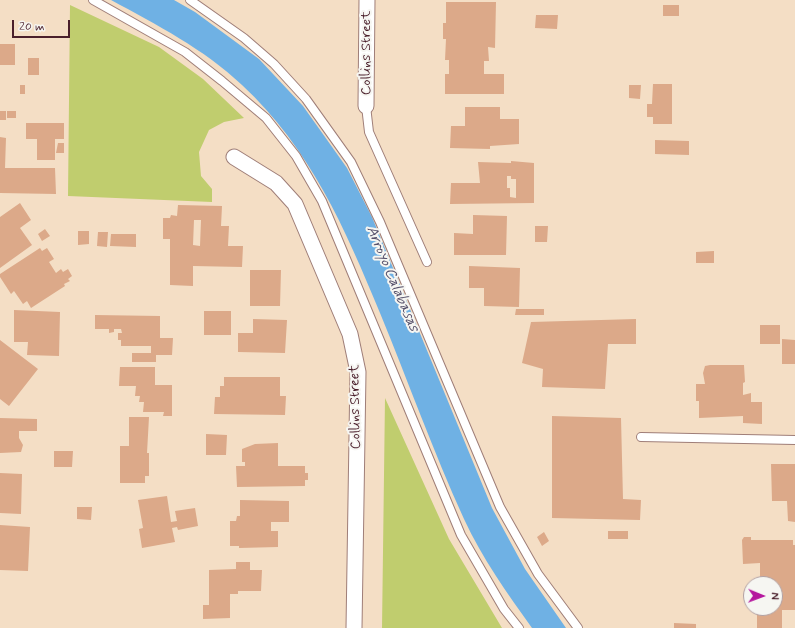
<!DOCTYPE html>
<style>
body{margin:0}
#map{position:relative;width:795px;height:628px;overflow:hidden;background:#f4dec5;font-family:Mynerve,sans-serif}
canvas{display:block}
.north{position:absolute;left:743px;top:576px;width:40px;height:40px;box-sizing:border-box;background:#f6f6f2;border:1px solid #b1a0a2;border-radius:50%;rotate:91deg;font-size:11px;font-weight:700;line-height:16px;text-align:center;color:#4a1f2b}
.north::after{content:'';display:block;margin:auto;width:14px;height:18px;background:#b5179e;clip-path:polygon(50% 0,100% 100%,50% 72%,0 100%)}
.scale{position:absolute;left:12px;top:20px;width:58px;height:18px;box-sizing:border-box;border:2px solid #4a1f2b;border-top:0;padding-left:5px;font-size:12px;line-height:14px;white-space:nowrap;color:#4a1f2b;-webkit-text-stroke:3px #f6f6f2;paint-order:stroke}
</style>
<div id="map">
<canvas width="795" height="628"></canvas>
<div class="north">N</div>
<div class="scale">20 m</div>
</div>
<script>
const ctx = document.querySelector('canvas').getContext('2d');
ctx.lineJoin = 'round';
function paint(path, color) { ctx.fillStyle = color; ctx.fill(path, 'evenodd'); }
function strokePath(path, color, width, dash) { ctx.strokeStyle = color; ctx.lineWidth = width; ctx.lineCap = dash ? 'butt' : 'round'; ctx.setLineDash(dash || []); ctx.stroke(path); }
function drawText(font, color, halo, rows, align = 'center') {
  ctx.font = font + ' Mynerve,sans-serif'; ctx.lineWidth = 4; ctx.setLineDash([]); ctx.textBaseline = 'middle'; ctx.strokeStyle = halo; ctx.fillStyle = color; for (const [text, x, y, turn = 0] of rows) {
    ctx.save(); ctx.translate(x, y); ctx.rotate((+turn || 0) * Math.PI / 180); ctx.textAlign = isNaN(turn) ? turn : align; if (halo) ctx.strokeText(text, 0, 0); ctx.fillText(text, 0, 0); ctx.restore();
  }
}
paint(new Path2D(`
 M70 5 159 47 203 79 244 118 224 122 209 130 199 152 201 176 212 189V202L68 196Z
 M385 398 449 539 502 628H382Z`), '#c0cd6e');
paint(new Path2D(`
 M111 0H174L195 12 259 59 303 106 347 168 372 217 492 508 525 569 566 628H532C507 593 482 558 464 519 433 451 408 381 380 313 345 228 310 148 242 85 204 49 157 25 111 0Z`), '#6fb1e4');
paint(new Path2D(`
 M446 2H496L495 48 488 47 489 61H484V74H504V94H445V74H449V60H445L446 39H443V23H446Z
 M663 5H679V16H663Z
 M536 15H558L557 29 535 28Z
 M0 44H15V65H0Z
 M28 58H39V75H28Z
 M653 84H672V124H653V117H647V104H652Z
 M20 85H25V94H20Z
 M629 85H641L640 99 629 98Z
 M465 107H500V119H519V144L490 146V149L450 148 451 126H465Z
 M0 111H6V120H0Z
 M7 111H16V118H7Z
 M26 123H64V139H55V160H37V139H26Z
 M0 137 6 138 5 168H55L56 194 0 193Z
 M655 140 689 141V155L655 154Z
 M58 143H64V153H56Z
 M511 161 534 163V203L450 204 451 183H480L478 162 511 163ZM507 176H511V179H516V198L510 197V188H507Z
 M20 203 31 220 20 228 32 245 0 268V217Z
 M178 205 222 206 221 226H229L228 246H243L242 267 193 266V286L170 285V239H163V218H170L171 215 177 216ZM194 220H201L200 246 193 245Z
 M473 215 507 216 506 255H454V233L473 234Z
 M535 226H548L547 242H535Z
 M45 229 50 236 42 241 38 234Z
 M78 231H89V244L78 245Z
 M98 232H108L107 247 97 246Z
 M111 234H136V247L110 246Z
 M40 248 42 251 47 248 54 259 49 262 56 273 61 269 63 272 68 269 72 276 68 279 70 281 64 284 65 286 31 308 27 301 23 304 14 291 11 294 0 277V274Z
 M714 251V263H696V252Z
 M469 266 520 268 519 307 484 306V288H469Z
 M250 270H281L280 306H250Z
 M516 309H544V315H515Z
 M14 310 60 312 59 356 27 355 28 342H14Z
 M204 311H231V335H204Z
 M95 315 160 316V338H173L172 355H156V362H132V353H151V346H121V340H118V333H122L121 329H114V332L109 333V329H95Z
 M253 319 287 320 285 353 238 352V333H253Z
 M636 319V344H608L605 389 542 387 543 369 522 363 531 322Z
 M760 325H780V344H760Z
 M782 339 795 340V364H782Z
 M0 340 38 369 9 406 0 399Z
 M710 365H744L745 382 743 383V395L751 393V402H762V424L743 423V416L699 418V401H696V384H705L703 373 705 366Z
 M120 367H155V385H172V416H163L164 412H143L144 402H139L140 396H135L136 386H119Z
 M224 377H280V396H286L285 415 214 414 215 397H220V386H224Z
 M552 416 621 418 623 499 641 500 640 520 552 518Z
 M129 417H149L147 453H149V476H145V483H120V446H129Z
 M0 418 37 419V431H19V438L23 445 21 452 0 453Z
 M206 434 227 435 226 455H206Z
 M278 443V466H305V473H308V480H305V486L237 487 236 466H245V462H242V449L255 444Z
 M54 451H73L72 467H54Z
 M771 464H795V522L788 521 787 501H772Z
 M0 473 22 474 21 514 0 513Z
 M167 496 171 522 177 521 175 511 195 508 198 526 178 530 177 527 172 528 175 542 142 548 139 529 143 528 138 500Z
 M240 500 289 501V522H271V531H278V547L239 548V546H230V521H236L237 516H240Z
 M77 507H92L91 520 77 519Z
 M0 525 30 527 28 571 0 570Z
 M608 531H628V539H608Z
 M544 532 549 541 542 546 537 537Z
 M744 537H751V540H793V545H795V610H782V628H757V609L775 608V584H760V563L743 564 742 540Z
 M236 562H250V570H262L261 591H238V594H230V618L203 619V605H209V570L236 569Z
 M674 623 696 624V628H674Z`), '#dca989');
const service = new Path2D(`
 M93 0 185 52 222 81 266 118 296 156 322 201 461 535 504 609 519 628
 M190 0 244 38 274 64 306 99 351 162 380 222 500 507 538 574 578 628
 M366 106 369 132 427 262
 M641 437 795 440`);
const minor = new Path2D(`
 M366 106 367 0
 M234 157 276 183 295 204 350 334 358 372 354 628`);
strokePath(service, '#9f7e78', 10);
strokePath(minor, '#9f7e78', 17);
strokePath(service, '#fff', 8);
strokePath(minor, '#fff', 15);
drawText('14px', '#4a1f2b', '#f6f6f2', [
 ["Collins Street",367,53,-90],
 ["Collins Street",356,407,-91]
]);
drawText('italic 15px', '#57526c', '#f6f6f2', [
 ["Arroyo Calabasas",392,279,67]
]);
</script>
